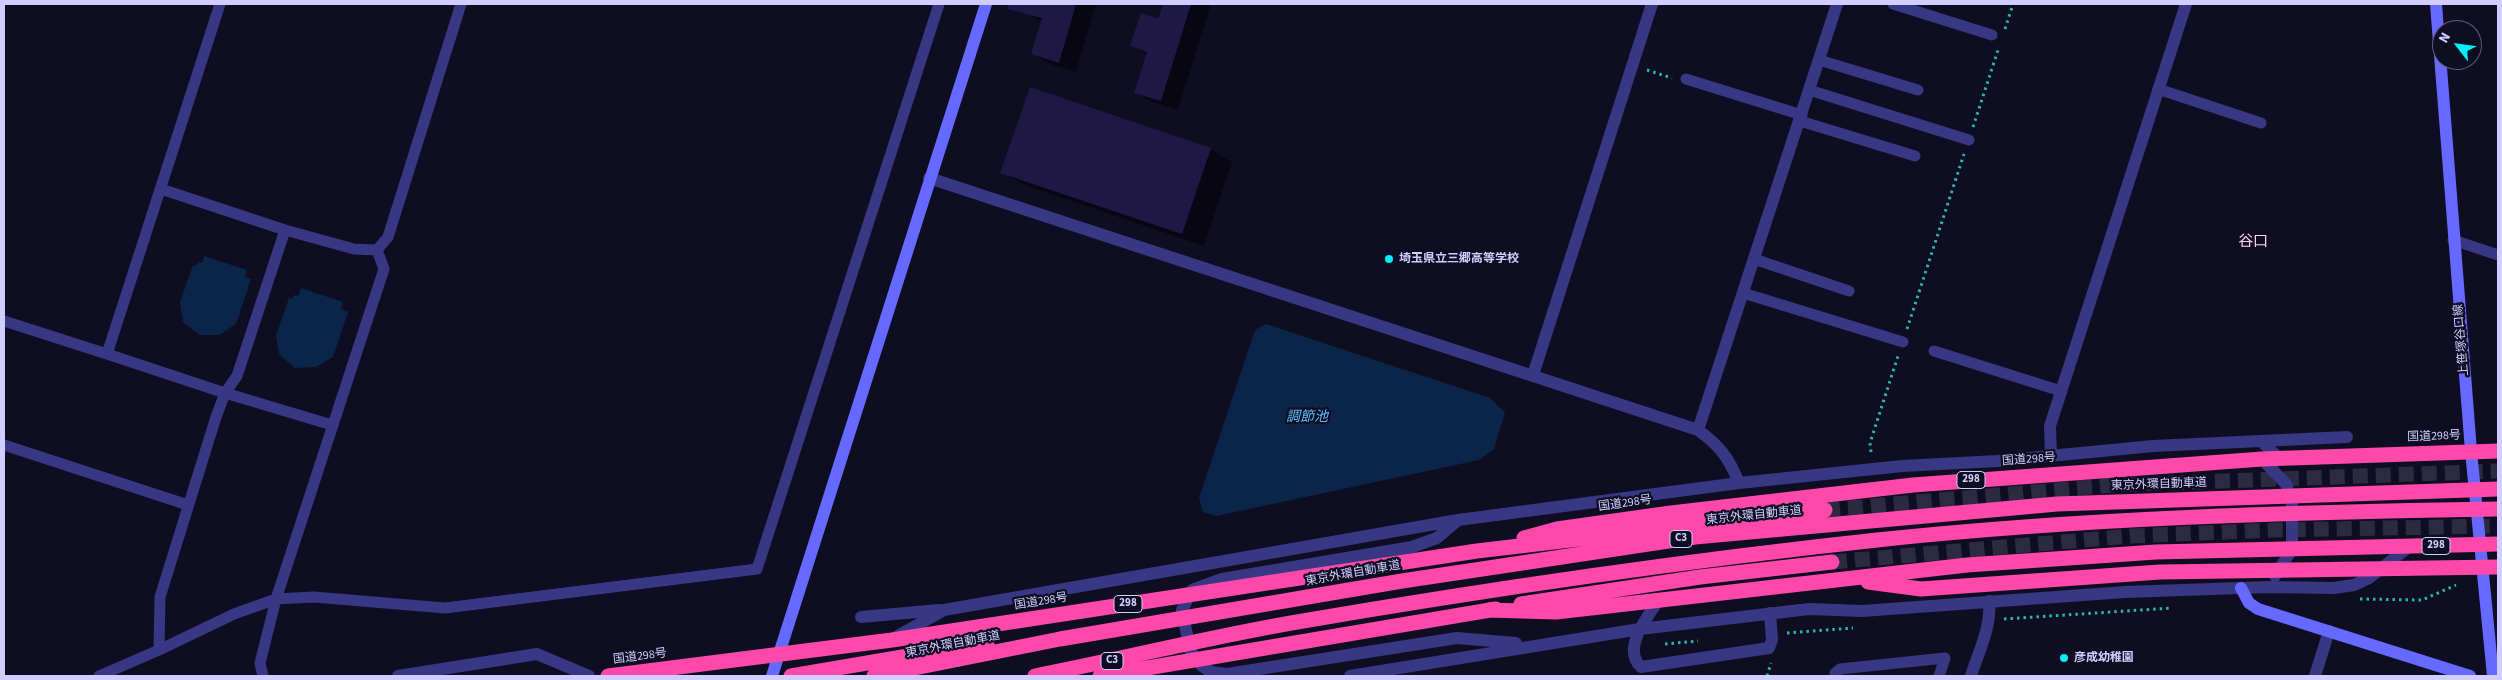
<!DOCTYPE html>
<meta charset="utf-8">
<style>
body{margin:0}
#map{position:relative;width:2502px;height:680px;overflow:hidden;background:#0f0d22;font-family:"Source Sans 3",sans-serif}
canvas{display:block}
.frame{position:absolute;inset:0;border:5px solid #d1ceff;pointer-events:none}
.north{position:absolute;left:2432px;top:20px;width:50px;height:50px;box-sizing:border-box;background:#0f0d22;border:1px solid #5d5a7a;border-radius:50%;rotate:300deg;font-size:14px;font-weight:700;line-height:20px;text-align:center;color:#d1ceff}
.north::after{content:'';display:block;margin:auto;width:18px;height:22px;background:#00edf9;clip-path:polygon(50% 0,100% 100%,50% 72%,0 100%)}
</style>
<div id="map">
<canvas width="2502" height="680"></canvas>
<div class="frame"></div>
<div class="north">N</div>
</div>
<script>
const ctx = document.querySelector('canvas').getContext('2d');
ctx.lineJoin = 'round';
function paint(path, color) { ctx.fillStyle = color; ctx.fill(path, 'evenodd'); }
function strokePath(path, color, width, dash) { ctx.strokeStyle = color; ctx.lineWidth = width; ctx.lineCap = dash ? 'butt' : 'round'; ctx.setLineDash(dash || []); ctx.stroke(path); }
function drawText(font, color, halo, rows, align = 'center') {
  ctx.font = font + ' "Source Sans 3","Noto Sans JP",sans-serif'; ctx.lineWidth = 4.5; ctx.setLineDash([]); ctx.textBaseline = 'middle'; ctx.strokeStyle = halo; ctx.fillStyle = color; for (const [text, x, y, turn = 0] of rows) {
    ctx.save(); ctx.translate(x, y); ctx.rotate((+turn || 0) * Math.PI / 180); ctx.textAlign = isNaN(turn) ? turn : align; if (halo) ctx.strokeText(text, 0, 0); ctx.fillText(text, 0, 0); ctx.restore();
  }
}
paint(new Path2D(`
 M204 256 247 270 245 277 251 279 236 324 219 335H199L183 322 180 302 193 265 196 266 198 262 202 263Z
 M301 288 343 302 341 309 348 312 333 357 316 367 295 368 279 354 276 335 289 298 292 299 294 295 298 296Z
 M1266 324 1490 398 1505 412 1494 449 1479 460 1216 516 1203 512 1199 498 1255 330Z`), '#0b2548');
paint(new Path2D(`
 M1031 4H1096L1076 72 1050 64 1033 54 1042 22 1027 13Z
 M1165 4H1211L1178 110 1152 102 1136 93 1148 55 1132 46 1159 21Z
 M1210 149 1232 162 1204 246 1024 185 1002 172Z`), '#0007');
paint(new Path2D(`
 M1008 4H1076L1059 63 1031 54 1042 18 1007 9Z
 M1163 4H1191L1161 101 1134 93 1147 52 1130 46 1141 13 1158 19Z
 M1030 87 1211 148 1182 234 1000 173Z`), '#1f1844');
strokePath(new Path2D(`
 M1825 510 2114 485 2498 471
 M1832 562 2130 536 2275 530 2498 526`), '#2c2a43', 15, [15, 8]);
strokePath(new Path2D(`
 M2005 29 2013 4
 M1647 70 1672 78
 M1973 127 1999 47
 M1907 329 1964 154
 M1871 452 1870 443 1898 356
 M2360 599 2422 600 2456 585
 M2004 619 2172 608
 M1787 633 1853 628
 M1665 644 1698 641
 M1767 676 1771 663`), '#2bb7a7', 3, [2.5, 4]);
strokePath(new Path2D(`
 M220 4 107 354 225 393 332 425
 M1893 4 1992 35
 M1819 60 1918 90
 M1686 79 1802 115
 M2158 89 2261 123
 M1809 90 1969 140
 M1800 121 1915 156
 M161 189 285 230
 M2453 240 2498 255
 M377 250 354 249 285 230 237 376 225 393 216 417 160 597 159 650 234 614 276 599 314 597 445 608 757 569 939 4
 M1754 259 1849 291
 M1743 293 1903 342
 M4 321 107 354
 M1934 351 2061 391
 M4 445 188 505
 M1835 673 1840 669 1945 658 1939 676
 M99 676 159 650
 M263 676 260 663 276 599 384 269 377 250 388 237 461 4`), '#373783', 11);
strokePath(new Path2D(`
 M929 178 1698 430C1720 446 1729 458 1739 483
 M1533 375 1652 4
 M1698 430 1837 4
 M2261 441 2347 437
 M2051 455 2050 426 2186 4
 M2262 459 2286 484 2292 504V549L2275 576
 M1457 521 1437 538 1412 547 1222 579 1192 590 1182 610 1190 650 1201 665 1211 672 1227 674 1457 638 1516 643
 M1659 599C1648 617 1621 648 1641 667L1769 648 1772 640 1770 613
 M861 617 939 610
 M896 637 944 610 1458 520 1739 483 1902 466 1998 461 2153 446 2261 441 2279 458
 M398 676 537 654 589 676
 M1350 676 1640 629 1809 609 1862 611 2125 592 2269 587 2334 588 2354 585 2369 578 2410 546
 M1971 676C1978 653 1992 626 1989 601
 M2315 676 2329 631`), '#373783', 12);
strokePath(new Path2D(`
 M2436 4 2471 451 2493 676
 M2241 588 2249 603 2258 609 2470 676
 M772 676 986 4`), '#6569ff', 12);
strokePath(new Path2D(`
 M1524 538 1557 529 1671 513 1913 485 2262 459 2498 451
 M1868 582 1921 589 2160 572 2498 567
 M1521 604 1700 577 1832 562
 M1488 610 1556 612 1967 565 2156 552 2498 544
 M608 676 892 640 1477 551 1825 510
 M791 676 961 647 987 645
 M874 676 1060 639 1402 581 1695 537 2057 504 2498 489
 M1035 676C1122 659 1209 637 1297 622 1489 589 1683 561 1877 540 2083 518 2291 512 2498 509
 M1100 676 1496 609`), '#ff49aa', 15);
for (const [x, y, r, color] of [
 [1389,259,5,"#00edf9"],
 [2064,658,5,"#00edf9"]
]) { const dot = new Path2D(); dot.arc(x, y, r, 0, 2 * Math.PI); ctx.fillStyle = color; ctx.fill(dot); strokePath(dot, '#0f0d22', 2); }
for (const [x, y, w] of [
 [1971,480,28],
 [1681,539,22],
 [2436,546,28],
 [1128,604,28],
 [1112,661,22]
]) { const box = new Path2D(); box.roundRect(x - w / 2, y - 8.5, w, 17, 4); ctx.fillStyle = '#0f0d22'; ctx.fill(box); strokePath(box, '#d1ceff', 1); }
drawText('bold 11px', '#d1ceff', null, [
 ["298",1971,480],
 ["C3",1681,539],
 ["298",2436,546],
 ["298",1128,604],
 ["C3",1112,661]
]);
drawText('bold 12px', '#d1ceff', '#0f0d22', [
 ["埼玉県立三郷高等学校",1399,259],
 ["彦成幼稚園",2074,658]
], 'left');
drawText('12px', '#d1ceff', '#0f0d22', [
 ["上笹塚谷口線",2462,340,-95],
 ["国道298号",2434,437,-2],
 ["国道298号",2029,460,-4],
 ["東京外環自動車道",2159,485,-2],
 ["国道298号",1625,504,-8],
 ["東京外環自動車道",1754,516,-6],
 ["東京外環自動車道",1353,574,-10],
 ["国道298号",1041,602,-9],
 ["東京外環自動車道",953,645,-11],
 ["国道298号",640,657,-7]
]);
drawText('italic 14px', '#5cbcff', '#0f0d22', [
 ["調節池",1307,418]
]);
drawText('15px', '#ffd0f0', '#0f0d22', [
 ["谷口",2253,243]
]);
</script>
